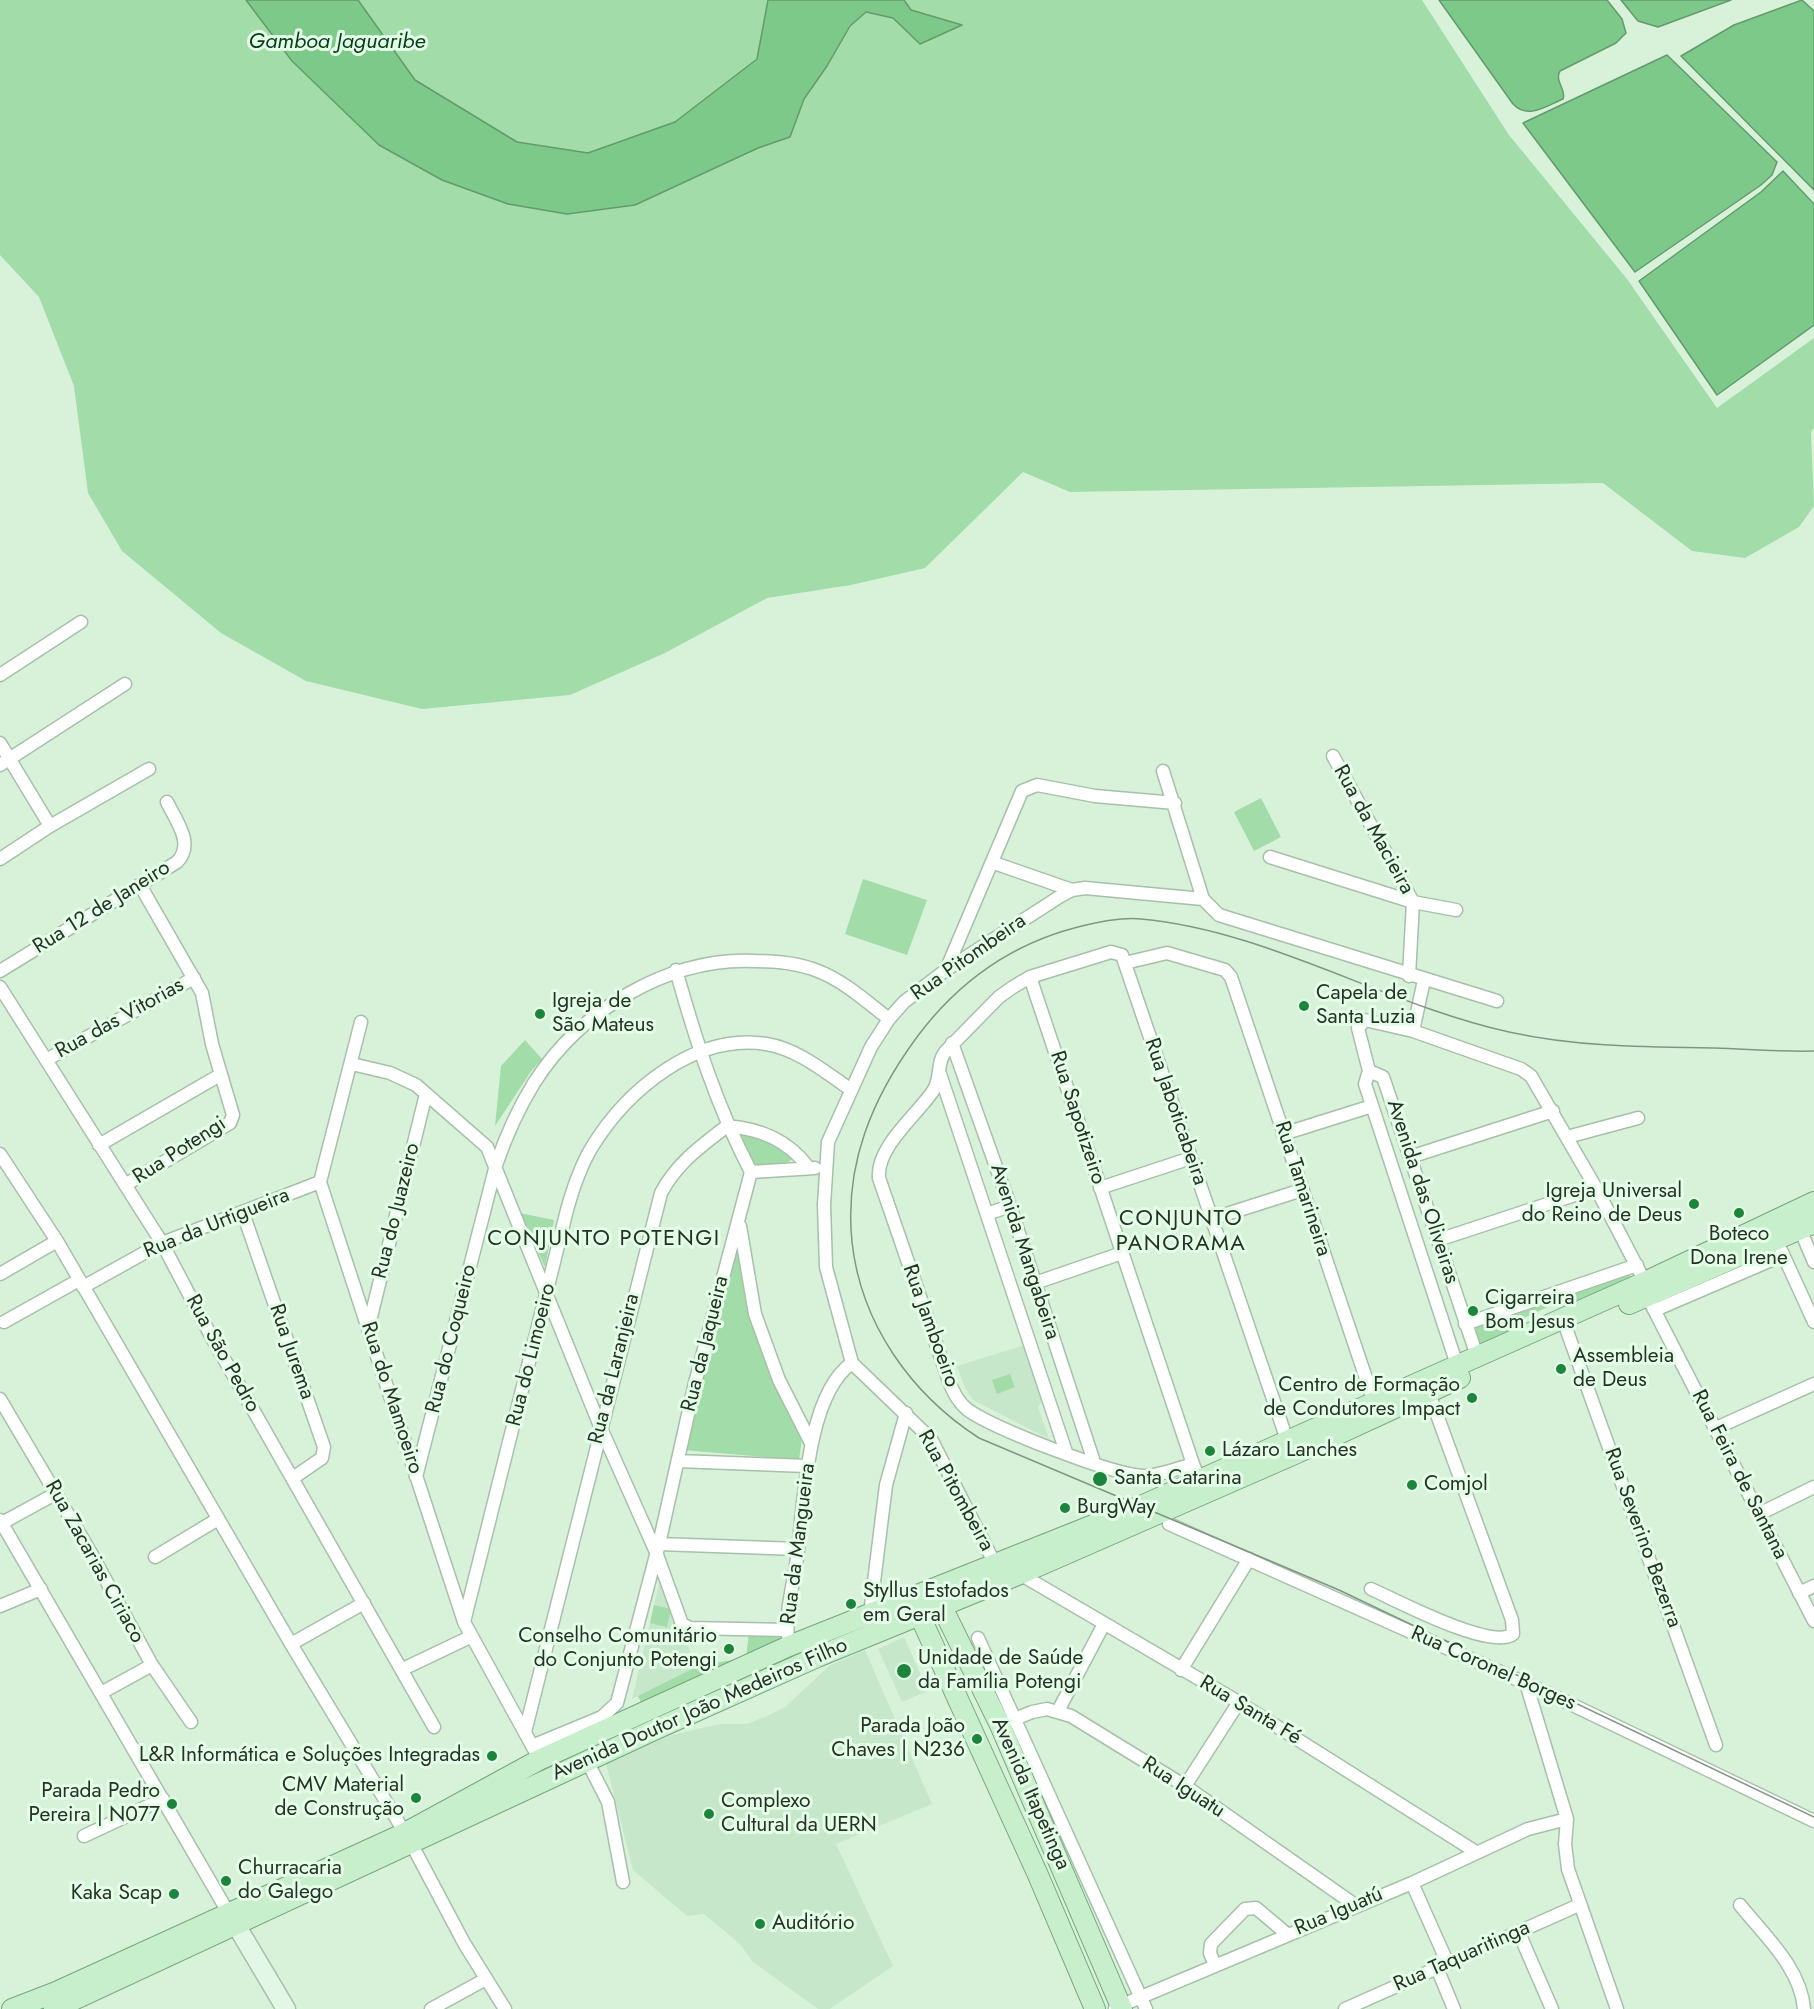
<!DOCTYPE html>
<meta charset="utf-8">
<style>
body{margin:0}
canvas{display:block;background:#d7f2d9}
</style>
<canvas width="1814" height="2009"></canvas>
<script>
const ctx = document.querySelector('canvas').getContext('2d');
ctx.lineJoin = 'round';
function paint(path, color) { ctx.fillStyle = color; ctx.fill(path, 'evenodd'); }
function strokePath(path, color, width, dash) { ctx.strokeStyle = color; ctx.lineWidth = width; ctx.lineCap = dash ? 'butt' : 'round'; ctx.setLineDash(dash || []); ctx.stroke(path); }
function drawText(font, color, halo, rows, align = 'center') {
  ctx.font = font + ' Jost,sans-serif'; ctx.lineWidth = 6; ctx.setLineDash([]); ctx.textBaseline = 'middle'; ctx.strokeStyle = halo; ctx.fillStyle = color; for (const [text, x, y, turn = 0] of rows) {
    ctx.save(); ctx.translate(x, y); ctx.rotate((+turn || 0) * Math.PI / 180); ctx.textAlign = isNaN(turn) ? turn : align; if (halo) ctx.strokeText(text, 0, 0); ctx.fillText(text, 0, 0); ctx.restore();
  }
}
paint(new Path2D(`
 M1025 1345 1043 1400 1038 1407 1049 1439 973 1400 965 1388 957 1366Z
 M660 1580 697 1668 632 1699 650 1623Z
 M904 1637 928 1691 902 1702 878 1649Z
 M865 1650 932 1804 836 1844 893 1966 830 2009H818L753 1962 740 1944 704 1914 687 1916 633 1870 606 1764 668 1736 719 1724H747L767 1716 785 1707 829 1666Z`), '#c7e7ca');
paint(new Path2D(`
 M0 0H246L292 61 379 145 443 180 508 204 758 148 790 137 804 99 827 66 850 26 866 12 893 18 920 44 960 25 911 10 904 0H1422L1509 135 1627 279 1717 408 1814 338V428L1811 432 1814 506 1799 527 1745 558 1692 551 1603 483 1070 492 1023 472 925 568 851 585 767 598 665 653 570 695 422 709 306 681 221 633 122 551 88 493 74 386 39 297 0 255Z
 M358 0H768L757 58 675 122 588 153 517 142 415 80Z
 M1261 798 1281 837 1254 851 1234 812Z
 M863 879 927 900 907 955 845 934Z
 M525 1040 542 1059 532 1070 495 1126 501 1066Z
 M743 1130 776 1143 795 1157C783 1169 765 1165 749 1163L742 1140Z
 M520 1213 554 1220 545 1267Z
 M736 1245 748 1315 803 1432 799 1460 683 1450Z
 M1629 1273 1631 1279 1566 1308 1550 1306 1515 1322 1509 1332 1482 1346 1477 1344 1471 1326Z
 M1010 1374 1015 1387 997 1394 992 1380Z
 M654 1605 671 1609 667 1627 650 1623Z
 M749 1632 785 1633 786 1642 644 1709 638 1696 700 1665 746 1658Z`), '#a2dca9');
const water = new Path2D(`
 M246 0H358L415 80 517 142 588 153 675 122 757 59 768 0H904L911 10 962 25 920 44 893 18 866 12 850 26 827 66 804 99 790 137 758 148 635 205 567 214 508 204 442 180 379 145 292 61Z
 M1439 0H1607L1622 19 1626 33 1616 43 1560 71C1554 81 1567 90 1563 99 1546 106 1528 120 1513 104Z
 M1621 0H1731L1658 27 1638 21Z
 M1802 0 1814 11V190L1681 56 1734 25Z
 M1667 55 1777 162 1772 175 1761 185 1635 272 1523 123Z
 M1783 171 1814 204V325L1717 395 1639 281 1761 192Z`);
paint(water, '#7dc989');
strokePath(water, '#639b6c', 1.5);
const minor = new Path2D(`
 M0 675 81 622
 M0 743 50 826
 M1333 756 1413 902 1409 976
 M0 765 125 684
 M1163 771 1203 899
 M1270 857 1413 902 1456 910
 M0 859 50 826 149 769
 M994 863 1072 890
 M1125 963 1167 953 1225 970 1231 977 1374 1402
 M946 970 1022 791 1037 785 1095 796 1175 803
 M0 971 177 862C195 844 176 821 167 802
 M1030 977 1193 1464
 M0 987 162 1243 211 1336 434 1727
 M361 1022 320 1182 464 1622 535 1751
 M1413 1031 1424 980
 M952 1043 1010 1206 1094 1462
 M46 1060 194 978
 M352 1064 390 1073 416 1085 487 1147 600 1426 656 1552 682 1624 690 1628 787 1630
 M1369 1071 1383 1077 1477 1356
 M940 1074 1066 1452
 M1283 1134 1372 1106
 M1567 1137 1638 1118
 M99 1145 220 1075
 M0 1154 57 1241 291 1644 405 1833
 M1410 1157 1553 1111
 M751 1172 815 1168
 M125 1185 230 1123 233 1115 212 1044 202 993 140 885
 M1100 1188 1191 1158
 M243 1213 324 1447 322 1458 293 1478
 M987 1214 1010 1206
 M1211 1219 1302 1190
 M740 1226 755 1314 779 1380 811 1443
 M1800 1229 1814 1262
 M1438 1240 1596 1188
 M1781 1250 1814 1322
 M0 1274 57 1241
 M1035 1283 1122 1253
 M83 1287 162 1243 320 1182
 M1647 1296 1814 1621
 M1655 1310 1783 1255
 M4 1322 79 1280
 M1465 1324 1637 1265
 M368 1329 426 1094
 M1567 1331 1716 1745
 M1457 1365 1365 1084 1369 1071 1358 1028 1365 1020 1413 1031 1521 1069 1531 1076 1596 1188 1645 1282
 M0 1399 91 1553 152 1665 191 1722
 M1716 1428 1814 1384
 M678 1461 807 1466
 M416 1477 496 1165C506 1136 518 1109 534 1083 580 1010 669 957 755 961 776 961 798 963 818 971 844 981 867 1002 889 1019
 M1199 1479 1193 1464C1178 1468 1160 1476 1144 1476 1113 1475 995 1429 968 1410 959 1403 955 1395 950 1384L879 1178C876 1147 917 1115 933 1091 942 1078 936 1064 945 1052L999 997 1013 987 1030 977 1111 952 1122 955 1287 1440
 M1759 1514 1814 1487
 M0 1520 228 1912
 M2 1523 55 1494
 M1169 1524 1554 1696 1814 1821
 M659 1544 798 1549
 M155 1557 218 1519
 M995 1564 931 1439 852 1363 826 1267 824 1205 828 1142 871 1047 889 1019 904 1002 946 970 1059 897 1072 890 1085 888 1203 899 1219 915 1497 1001
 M1020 1574 1235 1700 1476 1852
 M1371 1589C1396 1600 1491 1651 1513 1634L1512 1620 1429 1393
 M1799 1593 1814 1586
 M0 1606 41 1589
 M870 1614 886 1485 906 1413
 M464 1622 567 1210C573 1188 580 1167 592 1147 627 1090 695 1033 766 1044 798 1049 825 1072 850 1089
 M788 1636C785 1612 794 1582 797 1558 804 1506 806 1395 852 1363
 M978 1638 1146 2009
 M291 1644 364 1603
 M403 1669 470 1637
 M1181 1670 1249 1559
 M1526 1683 1567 1819 1565 1844 1568 1869 1617 2009
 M101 1693 152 1665
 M1058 1711 1104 1624
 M1000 1725 1032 1712 1047 1709 1071 1716 1185 1786 1355 1905
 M525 1732 661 1193C677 1163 700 1147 727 1126 761 1129 788 1140 809 1168
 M532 1746 602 1717 617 1703 659 1544 695 1383 751 1172C717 1107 696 1041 676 970
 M587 1761 608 1802 623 1882
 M1185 1786 1239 1702
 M84 1836 163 1799
 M412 1845 464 1943 505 2009
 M1412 1883 1448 1964
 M1740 1905C1764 1935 1801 1968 1804 2009
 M1519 1933 1552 2009
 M1215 1965 1210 1953 1211 1944 1245 1909 1256 1908 1287 1934
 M1437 1968 1454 2009
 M1115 2008 1412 1883 1528 1829 1567 1819
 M431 2009 486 1979
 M1345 2009 1579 1905`);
const secondary = new Path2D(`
 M229 1913 286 2009`);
const primary = new Path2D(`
 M1629 1304 1814 1223
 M930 1600 942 1607 1000 1725 1122 2009
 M919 1605 920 1616 1038 1875 1095 2009
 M12 2009 56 1992 405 1833 539 1760 789 1646 1141 1506 1645 1282 1814 1202
 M54 2009 654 1730 817 1657 1020 1574 1297 1453 1460 1378`);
strokePath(minor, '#a7c0a9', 15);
strokePath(secondary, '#a7c0a9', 21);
strokePath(primary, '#76a57c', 22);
strokePath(minor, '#fff', 12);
strokePath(secondary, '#e3f7e6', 18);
strokePath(primary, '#c7efcc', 20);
strokePath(new Path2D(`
 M1814 1051C1781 1052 1748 1049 1714 1048 1645 1047 1577 1047 1509 1032 1386 1005 1266 930 1141 919 1121 917 1098 922 1078 927 1011 944 958 982 917 1037 872 1098 844 1165 852 1242 861 1324 911 1394 979 1438L1339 1590 1814 1817`), '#829584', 1.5);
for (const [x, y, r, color] of [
 [1304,1006,6,"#1d853b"],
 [540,1014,6,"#1d853b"],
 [1694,1204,6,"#1d853b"],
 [1739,1213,6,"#1d853b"],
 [1473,1311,6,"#1d853b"],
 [1561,1369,6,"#1d853b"],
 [1472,1398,6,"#1d853b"],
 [1210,1451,6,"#1d853b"],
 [1100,1479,8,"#1d853b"],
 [1412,1485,6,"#1d853b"],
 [1065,1508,6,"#1d853b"],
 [851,1604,6,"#1d853b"],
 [729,1649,6,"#1d853b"],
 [904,1671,8,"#1d853b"],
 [977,1739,6,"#1d853b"],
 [492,1756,6,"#1d853b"],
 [416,1798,6,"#1d853b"],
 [172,1804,6,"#1d853b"],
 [709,1814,6,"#1d853b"],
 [226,1881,6,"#1d853b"],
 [174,1894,6,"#1d853b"],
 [760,1924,6,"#1d853b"]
]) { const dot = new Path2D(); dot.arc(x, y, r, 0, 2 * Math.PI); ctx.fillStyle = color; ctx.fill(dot); strokePath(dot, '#e4ffe7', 2); }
drawText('21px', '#273128', '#e4ffe7', [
 ["Rua da Macieira",1373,830,61],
 ["Rua 12 de Janeiro",102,908,-32],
 ["Rua Pitombeira",969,958,-35],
 ["Rua das Vitorias",120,1019,-29],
 ["Rua Jaboticabeira",1175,1112,71],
 ["Rua Sapotizeiro",1077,1118,72],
 ["Rua Potengi",180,1151,-33],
 ["Rua Tamarineira",1302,1189,72],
 ["Avenida das Oliveiras",1422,1192,72],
 ["Rua do Juazeiro",397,1211,-76],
 ["Rua da Urtigueira",217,1224,-22],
 ["Avenida Mangabeira",1024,1252,72],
 ["Rua Jamboeiro",930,1326,70],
 ["Rua do Coqueiro",452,1339,-76],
 ["Rua da Jaqueira",706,1344,-76],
 ["Rua Jurema",291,1352,71],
 ["Rua São Pedro",222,1354,61],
 ["Rua do Limoeiro",532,1355,-76],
 ["Rua da Laranjeira",615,1369,-76],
 ["Rua do Mamoeiro",391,1398,72],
 ["Rua Feira de Santana",1739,1475,63],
 ["Rua Pitombeira",955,1491,61],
 ["Rua Severino Bezerra",1642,1538,70],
 ["Rua da Mangueira",799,1544,-83],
 ["Rua Zacarias Ciriaco",94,1562,61],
 ["Rua Coronel Borges",1493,1669,24],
 ["Avenida Doutor João Medeiros Filho",700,1710,-24],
 ["Rua Santa Fé",1250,1711,31],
 ["Rua Iguatu",1183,1788,33],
 ["Avenida Itapetinga",1030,1794,66],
 ["Rua Iguatú",1339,1912,-23],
 ["Rua Taquaritinga",1462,1957,-24]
]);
drawText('21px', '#273128', '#e4ffe7', [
 ["Capela de",1316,994],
 ["Santa Luzia",1316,1018],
 ["Igreja de",552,1002],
 ["São Mateus",552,1026],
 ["Igreja Universal",1682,1192,"right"],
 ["do Reino de Deus",1682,1216,"right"],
 ["Boteco",1739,1235,"center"],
 ["Dona Irene",1739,1259,"center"],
 ["Cigarreira",1485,1299],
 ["Bom Jesus",1485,1323],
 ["Assembleia",1573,1357],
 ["de Deus",1573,1381],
 ["Centro de Formação",1460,1386,"right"],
 ["de Condutores Impact",1460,1410,"right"],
 ["Lázaro Lanches",1222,1451],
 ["Santa Catarina",1114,1479],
 ["Comjol",1424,1485],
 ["BurgWay",1077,1508],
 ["Styllus Estofados",863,1592],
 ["em Geral",863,1616],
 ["Conselho Comunitário",717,1637,"right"],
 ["do Conjunto Potengi",717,1661,"right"],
 ["Unidade de Saúde",918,1659],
 ["da Família Potengi",918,1683],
 ["Parada João",965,1727,"right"],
 ["Chaves | N236",965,1751,"right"],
 ["L&R Informática e Soluções Integradas",480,1756,"right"],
 ["CMV Material",404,1786,"right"],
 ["de Construção",404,1810,"right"],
 ["Parada Pedro",160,1792,"right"],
 ["Pereira | N077",160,1816,"right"],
 ["Complexo",721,1802],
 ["Cultural da UERN",721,1826],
 ["Churracaria",238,1869],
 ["do Galego",238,1893],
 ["Kaka Scap",162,1894,"right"],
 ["Auditório",772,1924]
], 'left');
drawText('italic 22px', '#033e16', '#e4ffe7', [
 ["Gamboa Jaguaribe",337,43]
]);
ctx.letterSpacing = '1.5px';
drawText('22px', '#273128', '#e4ffe7', [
 ["CONJUNTO",1181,1220],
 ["PANORAMA",1181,1245],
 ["CONJUNTO POTENGI",604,1240]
]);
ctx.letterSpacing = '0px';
</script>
